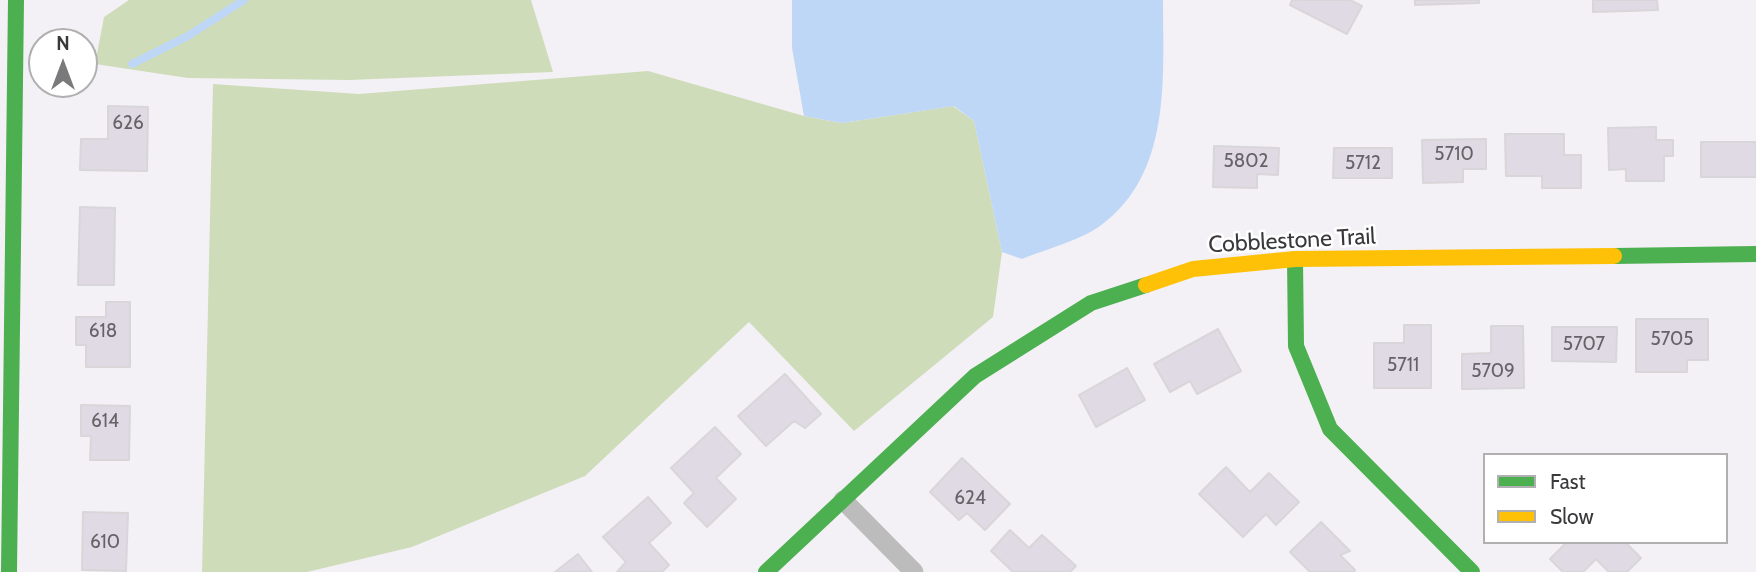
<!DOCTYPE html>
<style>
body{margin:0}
#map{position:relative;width:1756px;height:572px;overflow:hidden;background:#f3f1f5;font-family:Cabin,sans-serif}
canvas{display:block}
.legend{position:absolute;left:1483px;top:453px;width:245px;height:91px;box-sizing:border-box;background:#fff;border:2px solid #b0afb1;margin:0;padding:9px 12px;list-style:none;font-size:21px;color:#39383b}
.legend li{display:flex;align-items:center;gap:14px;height:35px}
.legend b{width:35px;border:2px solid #b0afb1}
.north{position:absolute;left:28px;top:28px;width:70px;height:70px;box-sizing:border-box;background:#fff;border:2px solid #b0afb1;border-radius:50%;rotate:0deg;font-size:19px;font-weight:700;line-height:28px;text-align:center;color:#39383b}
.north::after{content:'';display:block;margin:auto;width:24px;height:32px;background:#7a797c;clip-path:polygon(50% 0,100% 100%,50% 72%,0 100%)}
</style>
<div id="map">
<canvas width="1756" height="572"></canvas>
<ul class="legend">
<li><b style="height:9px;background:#4caf50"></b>Fast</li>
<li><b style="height:9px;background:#ffc107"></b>Slow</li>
</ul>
<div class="north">N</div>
</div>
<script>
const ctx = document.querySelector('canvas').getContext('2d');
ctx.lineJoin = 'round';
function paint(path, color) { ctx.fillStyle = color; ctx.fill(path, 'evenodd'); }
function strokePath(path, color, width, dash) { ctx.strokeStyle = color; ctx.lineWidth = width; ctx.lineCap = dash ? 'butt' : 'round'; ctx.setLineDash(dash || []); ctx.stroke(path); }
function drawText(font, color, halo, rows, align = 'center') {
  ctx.font = font + ' Cabin,sans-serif'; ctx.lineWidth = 5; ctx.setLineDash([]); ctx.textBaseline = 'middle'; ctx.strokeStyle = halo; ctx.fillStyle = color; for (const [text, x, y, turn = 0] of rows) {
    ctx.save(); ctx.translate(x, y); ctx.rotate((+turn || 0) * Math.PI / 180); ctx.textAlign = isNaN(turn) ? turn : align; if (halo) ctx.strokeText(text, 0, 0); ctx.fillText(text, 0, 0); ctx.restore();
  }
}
paint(new Path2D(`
 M129 0H531L553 72 349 80 188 78 95 64 104 17Z
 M648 71 804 116 842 123 953 106 974 121 1002 252 993 317 854 431 749 322 585 476 412 547 307 572H202L213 84 359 94Z`), '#cfdcba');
paint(new Path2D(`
 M792 0H1163C1163 78 1172 174 1100 226 1081 240 1044 250 1022 259L1002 252 974 121 954 106 842 123 804 116 792 48Z`), '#bed7f7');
strokePath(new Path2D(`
 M132 64 188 36 244 0`), '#bed7f7', 8);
const building = new Path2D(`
 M1292 0H1350L1362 6 1347 34 1290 5Z
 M1415 0H1479V3L1415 5Z
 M1593 0H1657L1658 10 1593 12Z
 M108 106 148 107 147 171 80 170 81 139H108Z
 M1656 127V140H1673V156H1664V181H1626V169L1609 170 1608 128Z
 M1505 134H1564V155H1581V188H1542V176H1506Z
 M1486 139V169H1463V182L1423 183 1422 140Z
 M1701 142H1756V177H1701Z
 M1214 146 1279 148 1278 175 1257 174V188L1213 187Z
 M1334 148H1392V178H1333Z
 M80 207 115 208 114 285H78Z
 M106 302H130V367H86V345H76V317H106Z
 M1636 319H1708V360H1687V372H1636Z
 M1404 325H1431V388H1374V343H1404Z
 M1491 326H1523L1524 388 1462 389V354L1491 353Z
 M1552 327H1617L1616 362 1552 361Z
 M1218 329 1241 371 1197 394 1190 381 1170 392 1154 364Z
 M1127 368 1145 400 1096 427 1079 395Z
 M785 374 821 414 805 428 794 421 766 446 738 416Z
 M81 405 130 406 129 460H90L91 436H81Z
 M715 427 741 454 716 478 736 499 707 527 684 503 694 493 671 468Z
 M962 458 1010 504 985 530 967 513 959 520 930 492Z
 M1226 467 1250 492 1269 473 1299 502 1276 525 1266 514 1243 537 1199 494Z
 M648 497 671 523 649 543 669 565 662 572H617L626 562 603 537Z
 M83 512 128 513 126 571 82 570Z
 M1321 522 1350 551 1340 555 1355 570 1354 572H1310L1290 552Z
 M1010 530 1029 548 1042 535 1076 566 1070 572H1013L991 551Z
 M1567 542H1625L1641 558 1627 572H1609L1596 559 1583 572H1563L1550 559Z
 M578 554 592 572H555Z`);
paint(building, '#e0dae5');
strokePath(building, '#d8d6d9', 2);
strokePath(new Path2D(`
 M843 500 914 572`), '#bdbcbd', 19);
strokePath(new Path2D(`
 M1614 256 1756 254
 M1295 259 1296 346 1330 429 1472 572
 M9 572 16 0
 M766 572 975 376 1091 303 1146 285`), '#4caf50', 16);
strokePath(new Path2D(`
 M1146 285 1193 269 1295 259 1614 256`), '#ffc107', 16);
drawText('19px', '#666368', null, [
 ["626",128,123],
 ["5710",1454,154],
 ["5802",1246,161],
 ["5712",1363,163],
 ["618",103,331],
 ["5705",1672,339],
 ["5707",1584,344],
 ["5711",1403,365],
 ["5709",1493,371],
 ["614",105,421],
 ["624",970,498],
 ["610",105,542]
]);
drawText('23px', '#39383b', '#fff', [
 ["Cobblestone Trail",1292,241,-3]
]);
</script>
